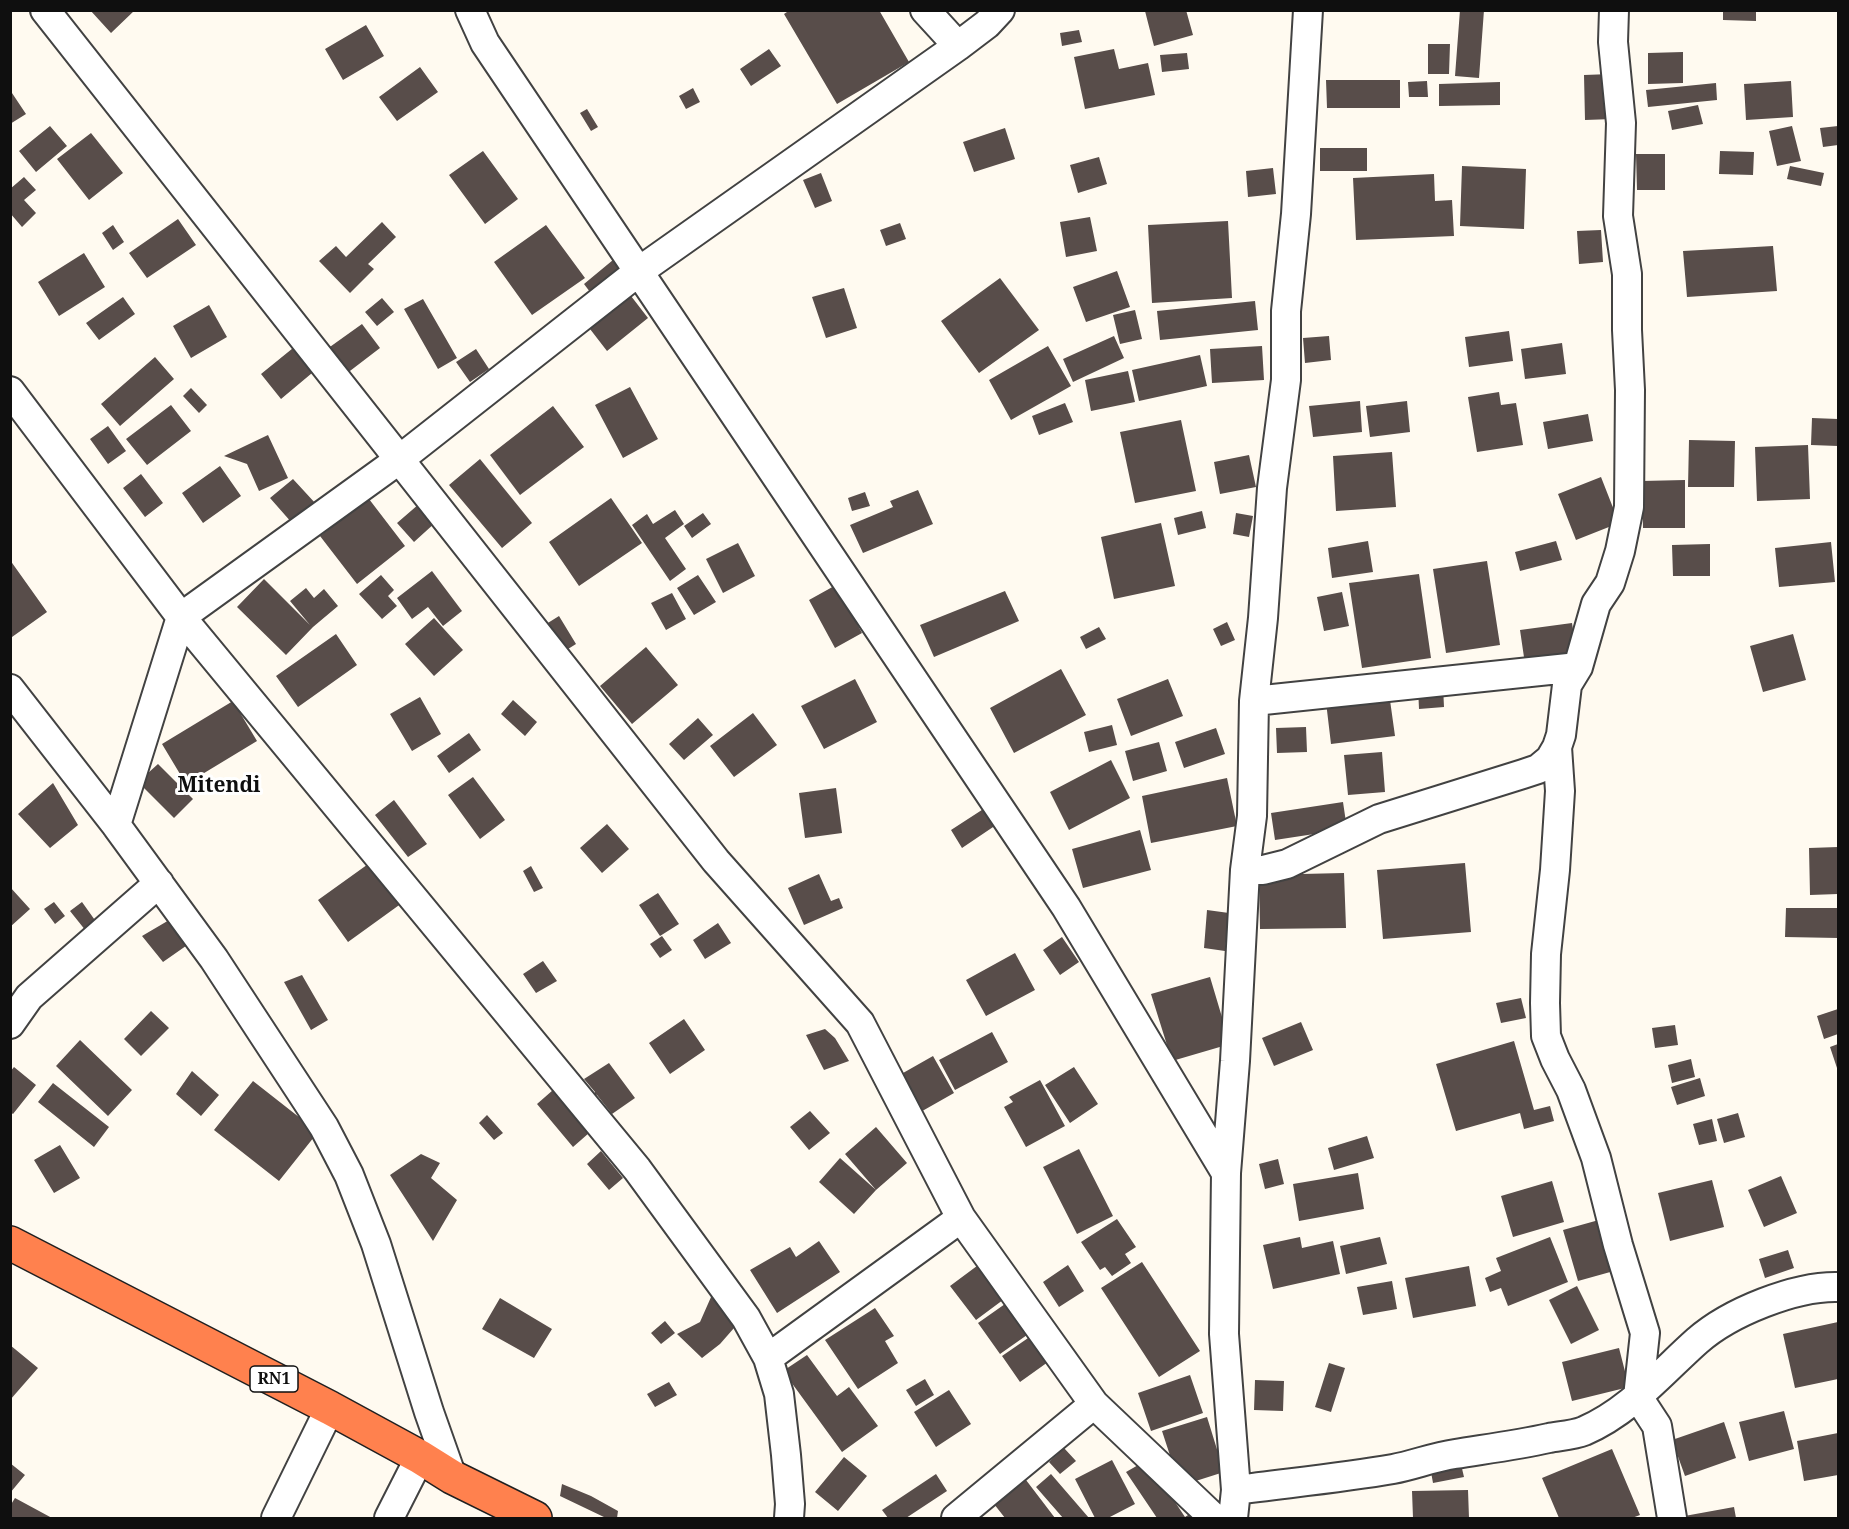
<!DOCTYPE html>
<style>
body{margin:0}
#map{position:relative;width:1849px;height:1529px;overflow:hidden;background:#fffaf0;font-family:"Noto Serif",serif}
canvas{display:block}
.frame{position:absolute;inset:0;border:12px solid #0f0f0f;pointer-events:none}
</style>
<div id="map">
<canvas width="1849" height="1529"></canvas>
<div class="frame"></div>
</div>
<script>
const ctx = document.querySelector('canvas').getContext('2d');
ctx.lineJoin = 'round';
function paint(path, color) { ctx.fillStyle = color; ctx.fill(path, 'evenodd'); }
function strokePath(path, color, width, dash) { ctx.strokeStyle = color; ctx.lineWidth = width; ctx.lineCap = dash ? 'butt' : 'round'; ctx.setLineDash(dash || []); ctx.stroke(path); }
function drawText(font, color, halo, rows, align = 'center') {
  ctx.font = font + ' "Noto Serif",serif'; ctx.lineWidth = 6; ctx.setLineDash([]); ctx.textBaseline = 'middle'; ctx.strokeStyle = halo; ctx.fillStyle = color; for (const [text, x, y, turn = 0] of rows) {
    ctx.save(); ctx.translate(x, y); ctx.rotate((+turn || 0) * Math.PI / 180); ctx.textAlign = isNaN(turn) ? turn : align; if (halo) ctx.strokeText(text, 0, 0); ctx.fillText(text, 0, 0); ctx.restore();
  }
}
paint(new Path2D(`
 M90 10H135L111 33Z
 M790 10H879L909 62 837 104 784 14Z
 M1186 10 1193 35 1154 46 1145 11Z
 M1460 10H1484L1479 78 1455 76Z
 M1723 10H1756V21L1723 20Z
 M366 25 384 56 343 80 325 49Z
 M1079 30 1082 42 1062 46 1060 33Z
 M1428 44H1450L1449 74H1428Z
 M769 49 781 66 751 86 740 69Z
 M1114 49 1119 69 1148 63 1155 95 1085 109 1074 57Z
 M1683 52V83L1648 84V53Z
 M1187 53 1189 69 1162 72 1160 55Z
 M420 67 438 92 397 121 379 97Z
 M1611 74 1613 119 1585 120 1584 75Z
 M1326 80H1400V108H1327Z
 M1427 81 1428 97H1409L1408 82Z
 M1791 81 1793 117 1746 120 1744 84Z
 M1500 82V105L1439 106V84Z
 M1716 83 1717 100 1648 107 1646 90Z
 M693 88 700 102 686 109 679 96Z
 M10 90 26 114 10 124Z
 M1698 105 1703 124 1672 130 1668 111Z
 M587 109 598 127 591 131 580 113Z
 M50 126 67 146 36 172 19 151Z
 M1792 126 1801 161 1777 166 1769 131Z
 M1838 126V145L1823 147 1820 128Z
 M1005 128 1015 159 974 172 963 142Z
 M91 133 123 173 89 200 57 159Z
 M1320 148H1367V171H1320Z
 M483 151 518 199 485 224 449 175Z
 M1720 151 1754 152 1753 175 1719 174Z
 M1636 154H1665V190H1637Z
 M1099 157 1107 184 1078 193 1070 165Z
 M1462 166 1526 169 1524 229 1460 226Z
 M1790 166 1824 173 1821 186 1787 179Z
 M1273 168 1276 194 1248 197 1246 171Z
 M821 173 832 201 815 208 803 180Z
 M1434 174 1435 201 1452 200 1454 236 1356 240 1353 178Z
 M24 177 36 190 24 200 36 213 22 227 10 213V189Z
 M1090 217 1097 251 1066 257 1060 222Z
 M178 219 196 245 147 278 129 253Z
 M1228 221 1232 298 1152 303 1148 225Z
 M382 222 396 237 368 264 374 269 350 293 319 261 336 246 346 257Z
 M900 223 906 239 886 246 880 230Z
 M113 225 124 242 113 250 102 233Z
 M546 225 585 278 532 315 494 262Z
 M1601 230 1603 262 1579 264 1577 231Z
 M1773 246 1777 291 1687 297 1683 251Z
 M84 253 105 287 59 316 38 282Z
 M619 255 632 270 596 300 584 284Z
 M1117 271 1130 307 1086 322 1073 287Z
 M1000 278 1039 330 979 373 941 321Z
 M844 288 857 328 826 338 812 297Z
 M631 296 648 318 607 351 590 329Z
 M123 297 135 314 99 340 86 323Z
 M382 298 394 312 377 326 365 312Z
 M423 299 457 358 438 369 404 309Z
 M1255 301 1258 330 1160 340 1157 311Z
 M209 305 227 337 191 358 173 326Z
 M1135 310 1142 339 1120 344 1113 315Z
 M362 324 380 348 346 374 327 349Z
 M1509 331 1513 361 1469 367 1465 337Z
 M1114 336 1124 358 1073 382 1063 359Z
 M1329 336 1331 360 1305 363 1303 338Z
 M1562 343 1566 374 1525 379 1521 349Z
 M298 344 318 368 281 399 261 374Z
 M1048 346 1071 386 1011 420 989 380Z
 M1262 346 1264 380 1212 383 1210 349Z
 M476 349 489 369 470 382 456 362Z
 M1200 355 1207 386 1139 401 1132 370Z
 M155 357 174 379 120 426 101 404Z
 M1128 371 1135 402 1091 411 1085 380Z
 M630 387 658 439 623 458 595 405Z
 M191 388 207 405 199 413 183 396Z
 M1499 392 1501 405 1516 403 1523 445 1477 452 1468 397Z
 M1360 401 1362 432 1313 437 1309 406Z
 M1407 401 1410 432 1370 437 1366 406Z
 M1065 403 1073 422 1039 435 1032 416Z
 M171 405 191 431 147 465 126 439Z
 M553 406 584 447 520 495 490 455Z
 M1588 414 1593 441 1548 449 1543 422Z
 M1812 418 1838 419V446L1811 445Z
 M1181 420 1196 491 1135 503 1120 432Z
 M108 426 126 451 108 464 90 439Z
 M268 435 288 478 259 491 247 464 224 456Z
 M1689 440 1735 441 1734 487H1688Z
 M1808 445 1810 499 1757 501 1755 447Z
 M1392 452 1396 507 1336 511 1333 456Z
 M1249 455 1256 487 1220 494 1214 462Z
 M480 459 532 523 502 548 449 485Z
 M220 466 241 496 203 523 182 493Z
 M141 474 163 503 145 517 123 488Z
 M1601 477 1619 523 1576 540 1558 494Z
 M293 479 316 504 292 523 270 498Z
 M1685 480V528H1643L1642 481Z
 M918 490 933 524 863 553 850 525 893 507 890 501Z
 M865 492 870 506 852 511 848 498Z
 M611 498 642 543 579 586 549 542Z
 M369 499 405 546 357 584 320 536Z
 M419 504 436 522 414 542 397 523Z
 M675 510 684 524 665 538 686 569 670 581 632 525 647 514 653 524Z
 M1202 511 1206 528 1178 535 1174 518Z
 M703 513 711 524 692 538 684 526Z
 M1236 513 1253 516 1249 537 1233 534Z
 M1161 523 1175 586 1114 599 1101 537Z
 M1368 541 1373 572 1332 578 1328 548Z
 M1556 541 1562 560 1520 571 1515 552Z
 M1831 542 1835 582 1779 587 1775 548Z
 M738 543 755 576 723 593 706 559Z
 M1710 544V576H1673L1672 545Z
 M10 560 47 612 12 637 10 635Z
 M1487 561 1500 645 1446 653 1433 569Z
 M432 571 462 611 443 626 428 607 412 619 397 598Z
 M1419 574 1431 658 1362 668 1349 583Z
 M381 575 394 590 388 596 397 606 382 619 359 594Z
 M698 575 716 602 694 615 677 588Z
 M264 579 310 625 290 601 306 588 314 598 324 589 338 606 313 627 286 655 237 607Z
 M836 585 862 633 835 648 809 600Z
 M1005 591 1019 621 934 657 920 625Z
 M1342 592 1349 626 1324 631 1317 597Z
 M672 593 686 619 666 630 651 603Z
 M559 616 576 644 560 654 543 626Z
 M434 618 463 650 434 676 405 644Z
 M1227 622 1235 640 1221 646 1213 629Z
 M1572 623 1577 656 1525 664 1520 630Z
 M1099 627 1106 639 1086 649 1080 637Z
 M336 634 357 665 298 707 276 676Z
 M1793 634 1806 680 1763 692 1750 646Z
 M646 647 678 685 632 724 600 686Z
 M1061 669 1086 715 1014 753 990 708Z
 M855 679 877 722 824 749 801 706Z
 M1168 679 1183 716 1131 736 1117 699Z
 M1443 686 1444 707 1419 709 1418 687Z
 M1389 693 1395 736 1331 744 1326 702Z
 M420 697 441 734 412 751 390 714Z
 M513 700 537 722 525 736 501 714Z
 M233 701 257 741 186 784 162 744Z
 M753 713 777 745 734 777 710 746Z
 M698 718 713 735 684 760 669 744Z
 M1112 725 1117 745 1089 752 1084 732Z
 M1306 727 1307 752 1277 753 1276 728Z
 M1216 728 1225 754 1184 768 1175 742Z
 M469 733 481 750 449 773 437 756Z
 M1159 742 1167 771 1133 781 1125 751Z
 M1382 752 1385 792 1348 795 1344 755Z
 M1111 760 1130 798 1069 830 1050 792Z
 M158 764 193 799 174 818 138 782Z
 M473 777 505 820 480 839 448 795Z
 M1227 778 1237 826 1151 843 1142 796Z
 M53 783 78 825 50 848 18 814Z
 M836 788 842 833 805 838 799 793Z
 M394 800 427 844 408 857 375 815Z
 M1343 802 1347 829 1275 840 1271 813Z
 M988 806 999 823 962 848 951 830Z
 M607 824 629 849 602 873 580 848Z
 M1140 830 1151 870 1083 888 1072 849Z
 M1838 847V894L1810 895 1809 848Z
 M371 862 402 903 348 942 318 900Z
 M1465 863 1471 932 1383 939 1377 870Z
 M531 866 543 888 534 892 523 871Z
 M1344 873 1346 928 1260 929 1259 875Z
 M819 874 831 901 839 898 843 908 804 925 788 888Z
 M10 887 30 909 10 927Z
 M658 893 679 924 660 936 639 905Z
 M54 902 65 916 55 924 44 909Z
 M82 902 97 923 86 931 70 911Z
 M1786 908H1838V938L1785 937Z
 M1207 910 1229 913 1225 951 1204 948Z
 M176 916 193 941 163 962 142 936Z
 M718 923 731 943 705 959 693 940Z
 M662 936 672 950 660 958 650 944Z
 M1062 937 1079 962 1060 975 1043 950Z
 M1015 953 1035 990 986 1016 966 980Z
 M543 961 557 981 536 993 523 974Z
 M302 975 328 1020 311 1030 284 982Z
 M1210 977 1230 1044 1172 1061 1151 994Z
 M1521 998 1526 1018 1501 1023 1496 1003Z
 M1838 1009V1034L1824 1039 1817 1016Z
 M151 1011 169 1028 141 1056 124 1039Z
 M684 1019 705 1050 670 1074 649 1043Z
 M1301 1022 1313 1050 1274 1066 1262 1038Z
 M1675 1025 1678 1045 1655 1048 1652 1028Z
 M825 1029 835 1038 849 1061 824 1070 806 1035Z
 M992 1032 1008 1062 955 1090 939 1060Z
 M80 1040 132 1090 108 1116 56 1066Z
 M1514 1041 1534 1110 1550 1106 1554 1121 1524 1129 1520 1113 1456 1131 1436 1064Z
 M1838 1044V1071L1830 1047Z
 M933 1056 954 1093 917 1114 896 1077Z
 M1691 1059 1695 1077 1672 1083 1668 1065Z
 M609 1063 635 1098 612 1114 597 1095 594 1094 595 1092 584 1079Z
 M14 1067 36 1085 13 1114 10 1112V1072Z
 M1074 1067 1098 1104 1070 1123 1045 1085Z
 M192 1071 219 1095 201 1116 176 1094Z
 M1700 1078 1705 1096 1677 1105 1671 1087Z
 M1040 1080 1065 1126 1026 1147 1004 1107 1013 1102 1009 1097Z
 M253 1081 318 1132 279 1181 214 1130Z
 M53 1083 109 1127 94 1147 38 1102Z
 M553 1090 589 1133 573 1147 537 1104Z
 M810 1111 830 1133 809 1150 790 1127Z
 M1738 1113 1745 1137 1724 1143 1717 1119Z
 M487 1115 503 1133 494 1140 479 1123Z
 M1712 1119 1717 1141 1699 1145 1693 1124Z
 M876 1127 907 1163 876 1190 845 1154Z
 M1367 1136 1374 1158 1334 1170 1328 1148Z
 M60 1145 80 1178 54 1193 34 1160Z
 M1079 1149 1113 1216 1077 1234 1043 1167Z
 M601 1151 623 1178 609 1190 587 1164Z
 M421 1154 440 1163 431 1178 457 1200 433 1241 390 1175Z
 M840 1158 876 1190 854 1214 819 1182Z
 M1278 1159 1284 1184 1265 1189 1259 1164Z
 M1358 1173 1364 1209 1299 1221 1293 1184Z
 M1781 1176 1797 1213 1764 1227 1748 1190Z
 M1712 1180 1724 1227 1670 1241 1658 1193Z
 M1552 1181 1564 1222 1513 1237 1501 1196Z
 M1606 1218 1621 1269 1578 1281 1563 1230Z
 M1117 1219 1136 1247 1125 1254 1131 1263 1112 1276 1105 1267 1100 1270 1081 1242Z
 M1300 1237 1302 1248 1333 1241 1340 1274 1273 1289 1263 1245Z
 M1380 1237 1387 1264 1346 1274 1340 1246Z
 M1550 1237 1568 1282 1508 1306 1501 1288 1490 1292 1485 1278 1501 1271 1496 1258Z
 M819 1241 840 1272 777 1313 750 1270 790 1247 796 1257Z
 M1788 1250 1794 1268 1765 1278 1759 1259Z
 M985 1260 1011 1294 976 1320 950 1286Z
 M1142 1262 1200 1351 1159 1377 1101 1288Z
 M1068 1265 1084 1291 1059 1307 1043 1282Z
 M1469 1266 1476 1306 1413 1318 1405 1278Z
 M1392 1281 1397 1309 1363 1315 1357 1287Z
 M1577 1286 1599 1330 1571 1344 1549 1300Z
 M715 1288 741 1320 720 1344 702 1358 677 1334 700 1322Z
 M500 1298 552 1329 534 1358 482 1329Z
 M1005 1304 1027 1335 1000 1354 978 1323Z
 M875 1308 894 1336 885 1341 898 1363 858 1389 825 1340Z
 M665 1321 675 1333 661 1344 651 1333Z
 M1838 1322V1379L1795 1388 1783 1334Z
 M1031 1336 1048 1362 1020 1382 1002 1356Z
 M10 1345 38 1368 10 1400Z
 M1619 1348 1629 1387 1572 1401 1562 1362Z
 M807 1355 837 1396 849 1387 878 1426 842 1452 783 1371Z
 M1329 1363 1345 1368 1331 1412 1315 1407Z
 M1190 1375 1203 1413 1151 1431 1138 1393Z
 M925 1379 934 1395 916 1406 906 1390Z
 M1255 1380 1284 1381 1283 1411 1254 1410Z
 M669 1382 677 1395 655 1407 647 1394Z
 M949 1390 971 1424 936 1447 914 1412Z
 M1784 1411 1794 1449 1749 1461 1739 1422Z
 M1207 1417 1224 1472 1180 1486 1162 1431Z
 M1724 1422 1736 1458 1685 1476 1672 1440Z
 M1838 1433V1475L1804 1481 1797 1441Z
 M1064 1448 1076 1461 1060 1474 1049 1462Z
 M1612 1449 1640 1515 1632 1518H1559L1542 1478Z
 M1459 1456 1464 1477 1433 1483 1429 1461Z
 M844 1457 867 1476 838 1511 815 1492Z
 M1112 1460 1135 1504 1108 1518H1095L1075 1479Z
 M1147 1460 1185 1517 1199 1508 1205 1518H1157L1126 1472Z
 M10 1463 25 1475 10 1493Z
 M936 1474 947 1491 906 1518H888L882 1510Z
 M1051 1474 1089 1518H1063L1036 1487Z
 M1026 1480 1055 1518H1005L994 1504Z
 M562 1484 591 1496 618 1511 617 1518H606L560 1496Z
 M1468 1490 1469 1518H1413L1412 1491Z
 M15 1498 52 1518H10V1506Z
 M1734 1507 1736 1518H1679V1517Z`), '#584d4a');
const street = new Path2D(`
 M45 10 716 861 860 1023 961 1218 1094 1404 1214 1518
 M470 10 485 43 1066 907 1226 1173
 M925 10 958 46
 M10 391 181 617 637 1169 746 1318 768 1358 779 1394 786 1455 790 1504 789 1518
 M10 689 116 825 214 959 324 1127 349 1175 376 1244 429 1412 452 1477
 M1254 701 1578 667
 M1557 747 1560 791 1555 870 1546 954 1545 1003 1546 1036 1555 1059 1571 1090 1596 1158 1618 1245 1645 1333 1638 1397 1657 1426 1672 1518
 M116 825 181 617 400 459 638 272 958 46 987 24 1000 10
 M1245 870H1263L1287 864 1379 819 1523 774 1538 769 1550 759 1557 747 1561 735 1567 685 1578 667 1596 604 1610 583 1620 551 1629 507 1630 390 1627 330V274L1618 216 1621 123 1613 42 1614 10
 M10 1024 29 997 159 883
 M768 1358 961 1218
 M1236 1490C1288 1483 1341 1478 1393 1469 1414 1465 1434 1457 1455 1454 1486 1449 1518 1445 1549 1438 1560 1436 1574 1435 1584 1431 1630 1411 1661 1373 1697 1341 1730 1312 1795 1286 1838 1287
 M276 1518 330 1408
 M389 1518 420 1457
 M956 1518 1094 1404
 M1233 1518 1236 1490 1224 1334 1226 1173 1235 1061 1245 870 1252 816 1254 701 1263 618 1272 488 1286 380V311L1296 214 1308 10`);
const highway = new Path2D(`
 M10 1243 330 1408 420 1457 452 1477 535 1518`);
strokePath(street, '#424242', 32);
strokePath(highway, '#202020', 36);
strokePath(street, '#fff', 28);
strokePath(highway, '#ff814e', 33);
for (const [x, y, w] of [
 [274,1379,48]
]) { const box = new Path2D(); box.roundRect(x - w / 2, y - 13, w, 26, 4.5); ctx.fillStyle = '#fff'; ctx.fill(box); strokePath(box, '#0f0f0f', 1.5); }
drawText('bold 16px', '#0f0f0f', null, [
 ["RN1",274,1379]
]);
drawText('bold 21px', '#0f0f0f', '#fff', [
 ["Mitendi",219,786]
]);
</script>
